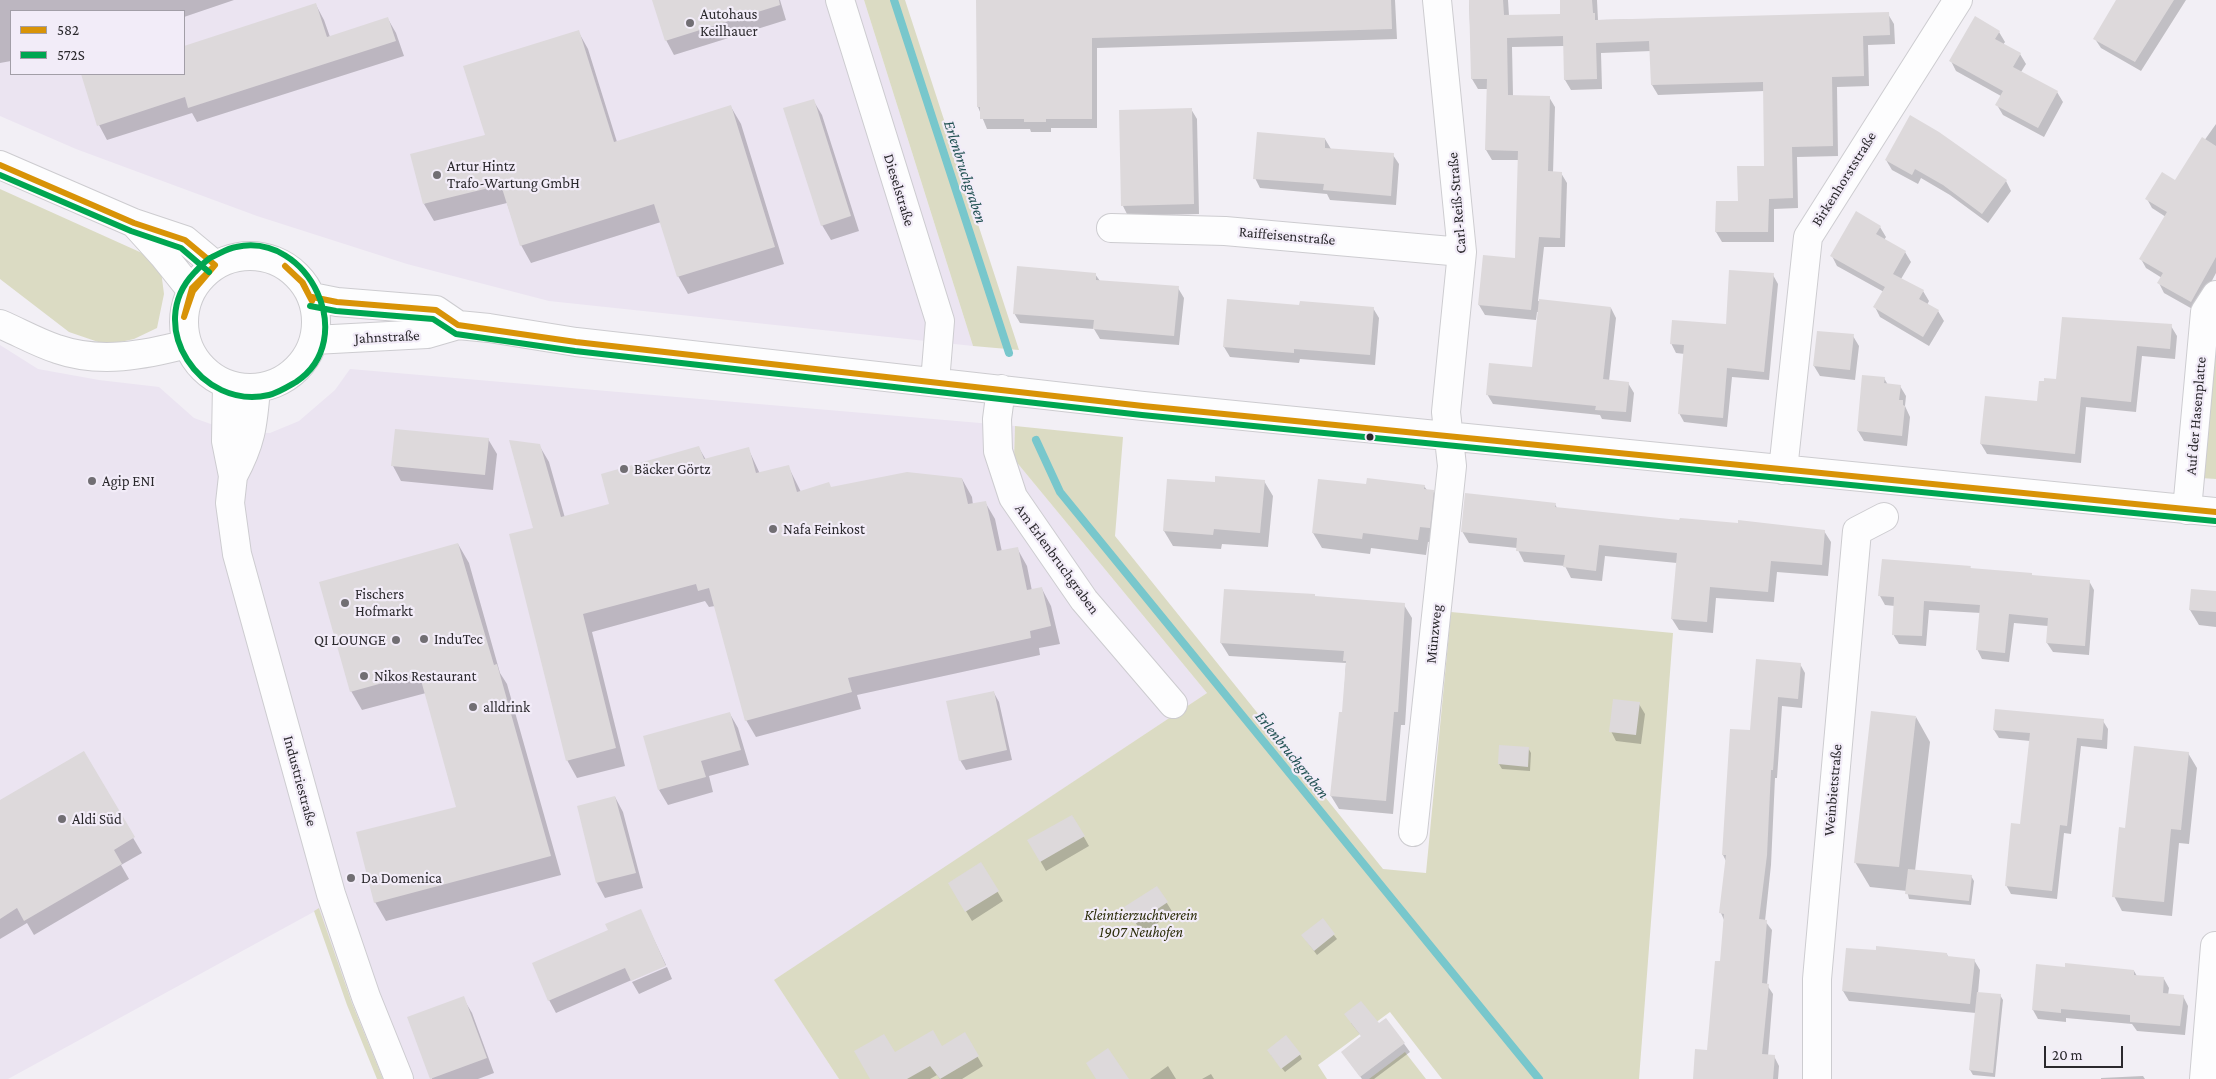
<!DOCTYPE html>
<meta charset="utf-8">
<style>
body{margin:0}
#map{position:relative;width:2216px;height:1079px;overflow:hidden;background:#f2eff5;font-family:"Crimson Pro",serif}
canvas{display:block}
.legend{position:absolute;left:10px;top:10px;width:175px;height:65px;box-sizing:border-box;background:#f2ecf8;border:1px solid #a29ea7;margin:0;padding:6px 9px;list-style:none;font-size:15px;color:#2b292d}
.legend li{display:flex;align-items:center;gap:10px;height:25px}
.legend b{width:25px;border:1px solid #a29ea7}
.scale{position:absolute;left:2044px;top:1046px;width:79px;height:22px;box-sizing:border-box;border:2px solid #2b292d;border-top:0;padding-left:6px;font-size:15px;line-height:18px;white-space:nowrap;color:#2b292d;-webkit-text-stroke:4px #f2ecf8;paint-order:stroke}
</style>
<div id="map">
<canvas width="2216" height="1079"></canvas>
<ul class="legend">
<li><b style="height:6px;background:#d89307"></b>582</li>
<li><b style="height:6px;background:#00a651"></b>572S</li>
</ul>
<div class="scale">20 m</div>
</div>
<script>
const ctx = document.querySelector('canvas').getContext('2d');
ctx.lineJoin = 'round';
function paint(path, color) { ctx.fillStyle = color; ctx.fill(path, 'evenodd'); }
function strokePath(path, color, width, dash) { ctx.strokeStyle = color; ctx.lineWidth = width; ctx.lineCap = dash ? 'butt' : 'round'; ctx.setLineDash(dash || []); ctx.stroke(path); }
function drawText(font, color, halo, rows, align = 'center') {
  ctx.font = font + ' "Crimson Pro",serif'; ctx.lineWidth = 4.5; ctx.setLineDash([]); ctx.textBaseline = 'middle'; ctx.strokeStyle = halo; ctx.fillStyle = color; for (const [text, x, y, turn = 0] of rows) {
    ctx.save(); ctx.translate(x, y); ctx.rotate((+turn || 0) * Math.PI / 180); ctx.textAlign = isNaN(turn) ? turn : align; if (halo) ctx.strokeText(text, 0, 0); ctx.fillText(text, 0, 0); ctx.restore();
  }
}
paint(new Path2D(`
 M0 0H864L973 346 549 301 407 264 257 216 76 149 0 116ZM11 11H184V74H11Z
 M0 345 38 369 99 380 159 387 194 418 233 432 270 433 299 421 335 390 350 369 1015 426 1014 459 1207 693 775 981 839 1079H383L352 1003 319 909 8 1079H0Z`), '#ebe4f1');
paint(new Path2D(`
 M864 0H905L1019 350 973 346Z
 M0 189 142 253 161 271 164 294 157 328 134 339 107 345 69 332 0 279Z
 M2216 315V479L2201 478Z
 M1015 426 1123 437 1115 536 1383 869 1426 873 1451 612 1673 633 1639 1079H1442L1390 1012 1318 1065 1327 1079H839L774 980 1207 693 1014 459Z
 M319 908 352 1003 383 1079H377L347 1005 314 911Z
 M1405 1052 1426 1079H1369Z`), '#dbdbc3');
paint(new Path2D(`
 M0 0H234L184 17V11H11V61L0 63Z
 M653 0H780L786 20 674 55 666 40Z
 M1031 0H1395L1397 39 1097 48V128H1051V132H1031L1030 129H987L978 107Z
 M1469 0H1508L1509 16 1561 15V0H1597L1598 20 1888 14 1894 24 1895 44 1868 45 1869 86 1837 87 1838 156 1797 157 1798 208 1774 209V242H1722L1716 232 1766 167 1765 91 1658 95 1652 85 1651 51 1601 53 1602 89 1571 90 1565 80 1564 46 1512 47 1513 96 1549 97 1555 107 1553 173H1561L1567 183 1565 247H1544L1538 301 1611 308 1616 318 1609 381 1628 383 1634 393 1631 422 1602 419 1600 415 1493 404 1487 394 1534 369 1539 312H1537L1536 320 1485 315 1479 305 1516 260 1519 160H1492L1486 150 1488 89H1478L1472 79Z
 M2118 0H2186L2141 71 2101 48 2095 39Z
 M316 5 324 20 330 37 388 19 396 33 404 56 197 122 192 113 107 140 99 125 82 74H184V48Z
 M578 31 588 49 617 142 731 107 741 124 784 264 688 294 678 276 661 222 531 263 521 245 507 203 434 221 424 204Z
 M1999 32 2005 42 2003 45 2020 54 2026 64 2021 72 2057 92 2063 102 2044 137 2003 115 1997 105 2001 96 1956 71 1951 61Z
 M813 100 822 115 859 231 831 240 822 225Z
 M1191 109 1197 119 1199 214 1128 216 1123 206Z
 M2216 124V273L2196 311 2164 293 2159 283 2162 278 2146 268 2141 259 2166 217 2152 208 2147 199 2175 182Z
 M1325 139 1331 149 1393 155 1399 164 1396 205 1330 200 1327 194 1260 188 1255 178Z
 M1886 160 2006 181 2011 191 1988 223 1950 195 1921 178 1918 184 1892 170Z
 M1880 227 1886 237 1884 240 1905 252 1911 262 1901 279 1923 291 1929 301 1927 305 1938 311 1944 321 1929 346 1880 317 1875 307 1884 292 1837 266 1832 256Z
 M1095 274 1100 281 1178 288 1184 298 1179 345 1100 339 1094 329 1020 323 1014 313Z
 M1773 275 1778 284 1769 380 1732 377 1727 427 1684 422 1679 413 1685 354 1676 353 1671 343 1727 326Z
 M1300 306 1373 308 1379 318 1375 365 1300 359 1299 363 1230 357 1224 347Z
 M2171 326 2177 336 2175 359 2142 356 2136 412 2086 407 2081 463 1987 454 1981 444 2038 402 2058 381Z
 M1853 336 1859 346 1855 380 1820 376 1814 366Z
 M1884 378 1888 385 1900 386 1906 396 1905 406 1910 417 1907 446 1864 441 1858 431Z
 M488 439 497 454 493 490 401 481 393 466Z
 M539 445 549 462 565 518 611 505 699 448 706 460 748 448 760 474 788 466 801 492 962 479 972 497 973 505 985 502 995 519 1002 552 1017 548 1027 566 1032 591 1042 589 1051 606 1060 644 1039 648 1040 655 857 695 861 709 756 737 746 720 715 606 709 607 705 601 592 632 625 766 577 778 567 760 534 529Z
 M1264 481 1273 496 1268 547 1222 544 1221 549 1173 546 1164 531 1216 484Z
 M1424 486 1427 490 1433 491 1442 506 1438 543 1428 542 1426 555 1371 548 1370 554 1322 548 1313 533Z
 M1555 504 1557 508 1681 521 1824 531 1831 542 1828 576 1777 572 1774 602 1716 598 1713 633 1679 630 1672 619 1677 563 1605 556 1602 581 1571 578 1565 566 1524 562 1517 548 1469 543 1462 531Z
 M458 544 469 563 500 673 507 684 561 875 386 921 375 902 458 808 426 693 362 710 351 691Z
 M1970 567 1971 569 2033 577 2089 581 2094 590 2089 655 2053 652 2047 643 2048 626 2014 623 2009 662 1982 659 1977 649 1981 613 1929 610 1926 646 1899 644 1893 634 1895 606 1885 605 1880 596Z
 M2216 592V627L2199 625 2190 610Z
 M1314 595 1316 598 1404 605 1412 618 1405 725H1401L1393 814 1339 809 1331 796 1343 714 1346 663 1229 656 1221 643Z
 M1800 664 1805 673 1802 708 1782 706 1777 778H1775L1771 865 1765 921 1772 930 1767 985 1773 994 1768 1056H1774L1779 1066 1778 1079H1694L1708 1051 1721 962 1724 920 1721 913 1726 861 1723 855 1751 732Z
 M994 693 999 702 1012 760 966 770 960 760Z
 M1639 704 1645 714 1641 744 1616 741 1611 731Z
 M730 714 738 728 749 765 709 776 713 792 668 805 659 790Z
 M1916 717 1930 742 1915 871 1971 876 1974 881 1971 905 1909 899 1907 891 1870 887 1855 862Z
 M2103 721 2108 729 2107 749 2081 746 2071 834 2064 833 2057 899 2011 894 2006 885 2021 825 2030 741 1999 738 1994 730Z
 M1501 746 1528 748 1531 753 1530 771 1502 769 1499 764Z
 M83 753 142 853 121 865 129 879 34 935 27 923 0 939V801Z
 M2188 753 2197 768 2189 844 2179 843 2172 916 2122 911 2114 896 2126 829Z
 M615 797 623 812 643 888 605 898 597 883Z
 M1072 816 1089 846 1046 871 1029 841Z
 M981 864 1003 901 972 921 949 883Z
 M1157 887 1173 913 1142 933 1132 917Z
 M640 910 666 965 556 1013 549 1000 610 931Z
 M1322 920 1337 939 1317 955 1305 939Z
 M1947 954 1948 957 1974 960 1980 970 1978 993 2000 995 2003 1000 1995 1077 1973 1075 1970 1070 1976 1013 1849 1001 1843 991Z
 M667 967 672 979 639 994 632 982Z
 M2134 971 2137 976 2164 979 2169 988 2168 995 2183 996 2188 1006 2185 1035 2137 1031 2132 1024 2066 1018V1022L2038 1019 2033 1010Z
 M463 998 472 1013 494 1073 478 1079H432L409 1018Z
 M1386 1019 1410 1052 1374 1079H1362L1342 1052 1362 1037 1351 1023 1379 1024Z
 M964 1034 983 1066 962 1079H940L937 1075 930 1079H871L894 1054 942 1048Z
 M1271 1055H1300L1302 1059 1285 1072Z
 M1168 1066 1176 1079H1150Z
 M1211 1074 1214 1079H1202Z
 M2143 1076 2145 1079H2101V1078Z`), '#0003');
strokePath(new Path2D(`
 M894 0 1009 353
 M1036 440 1060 492 1539 1079`), '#78c7cc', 8);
paint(new Path2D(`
 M652 0H779L780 5 665 41Z
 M976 0H1391L1392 29 1092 38V119H1046V122H1024V119H980V107H977Z
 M1469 0H1503L1504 15 1560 14V0H1592L1593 13H1595V20L1889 12 1890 35 1863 36 1864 76 1832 77 1833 146 1792 147 1793 198 1769 199 1768 232H1715L1716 201H1738L1737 166H1764L1763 82 1651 85 1649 41 1596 43 1597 79 1564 80 1563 36 1507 38 1508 95 1550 96 1548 171 1562 172 1560 238 1539 237 1531 310 1478 305 1483 255 1515 258 1518 151 1485 150 1487 79H1471Z
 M2116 0H2174L2135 62 2093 39Z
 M316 3 327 37 388 17 396 41 188 108 185 97 97 126 81 74H184V46Z
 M1975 16 2000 31 1995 39 2021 53 2013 67 2058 91 2038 128 1995 105 2003 91 1949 61Z
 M579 30 614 142 731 105 775 247 677 277 654 204 520 246 501 185 423 204 410 154 485 135 463 66Z
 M814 99 851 216 821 226 783 108Z
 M1192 108 1194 204 1121 206 1119 110Z
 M1910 115 1939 132 2007 180 1982 214 1943 185 1915 169 1912 175 1885 160Z
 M1257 132 1325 138V148L1394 153 1391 196 1323 190 1324 184 1253 179Z
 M2202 137 2216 146V257L2191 302 2157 283 2163 273 2139 259 2167 212 2145 199 2162 172 2175 180Z
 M1856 211 1881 226 1876 234 1906 251 1893 274 1924 290 1919 299 1939 310 1923 337 1873 307 1885 287 1830 256Z
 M1017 266 1096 273V280L1179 286 1174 336 1093 329 1094 320 1013 314Z
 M1729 270 1774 273 1764 372 1727 368 1723 418 1678 414 1684 345 1670 344 1672 320 1726 324Z
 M1227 299 1299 305 1300 301 1374 307 1370 355 1294 349V353L1223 347Z
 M1539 299 1611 307 1603 379 1629 382 1626 412 1595 410 1596 406 1486 395 1489 363 1532 367Z
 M2062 317 2172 324 2170 349 2137 346 2131 402 2081 397 2075 454 1980 444 1985 396 2037 401 2039 381H2044V378L2056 379Z
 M1817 331 1854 334 1850 370 1813 366Z
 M1862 375 1885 377 1884 383 1901 385 1899 400H1903V405L1905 406 1902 436 1857 431Z
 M395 429 489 438 485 475 391 466Z
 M509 440 540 444 561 517 609 504 601 474 699 446 704 459 749 447 756 473 789 465 797 492 829 482 831 487 907 472 962 478 968 504 986 501 997 551 1018 547 1027 590 1042 587 1051 626 1030 631 1031 638 848 678 852 692 745 721 709 588 698 591 696 584 583 614 616 748 566 761 509 534 533 528Z
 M1215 476 1265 480 1260 533 1214 529 1213 535 1163 531 1167 479 1215 482Z
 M1367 478 1425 485 1424 489 1434 490 1430 528 1420 527 1418 540 1363 533 1362 539 1312 533 1318 479 1366 484Z
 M1465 493 1556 503 1555 507 1679 520 1680 518 1738 523V520L1825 530 1822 565 1771 561 1768 592 1710 587 1707 622 1671 619 1677 553 1599 545 1596 571 1563 567 1565 555 1516 551 1517 538 1461 532Z
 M458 543 494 665 497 664 551 856 374 903 356 832 456 807 419 673 350 692 319 582Z
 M1882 559 1971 566 1970 568 2032 573V575L2090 580 2085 646 2046 643 2048 618 2009 614 2005 653 1976 650 1980 605 1924 601 1922 636 1892 635 1894 597 1878 596Z
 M1224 589 1315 594V596L1405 603 1398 712H1394L1386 801 1330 796 1339 712H1342L1346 661H1343L1344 651 1220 643Z
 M2191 589 2216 591V612L2189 610Z
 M1756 659 1801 663 1798 699 1778 697 1773 770H1771L1767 855 1759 919 1767 920 1762 983 1769 984 1762 1054 1775 1055 1773 1079H1693L1695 1049 1707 1050 1715 961H1720L1724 914 1719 913 1726 855H1722L1730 729 1750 730Z
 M994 691 1007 750 959 761 946 701Z
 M1613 699 1640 702 1636 735 1609 732Z
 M1995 709 2104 719 2102 740 2077 738 2067 826 2060 825 2052 891 2005 886 2011 823 2020 824 2030 733 1993 730Z
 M1871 711 1916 716 1899 867 1854 863Z
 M730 712 741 750 701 761 706 777 658 790 643 736Z
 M1499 745 1529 747 1528 767 1498 764Z
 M2134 746 2189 752 2181 830 2171 829 2164 902 2112 897 2119 827 2125 828Z
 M84 751 135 837 114 850 122 864 24 921 17 908 0 919V800Z
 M615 796 636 873 596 883 577 806Z
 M1072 815 1085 836 1040 862 1027 840Z
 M981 862 999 891 965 912 948 883Z
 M1908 869 1972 875 1969 901 1905 894Z
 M1157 886 1168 902 1135 924 1124 907Z
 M641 909 666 966 631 981 625 968 548 1001 532 963 608 930 605 924Z
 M1323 918 1335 934 1314 951 1301 935Z
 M1876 946 1947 953V956L1975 959 1970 1004 1842 991 1846 948 1876 950Z
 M2065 963 2134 970V975L2164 977 2163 993 2184 995 2180 1026 2130 1022V1015L2061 1009V1013L2032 1010 2036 964 2065 967Z
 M1977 992 2001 994 1993 1073 1969 1070Z
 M464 996 487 1058 430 1079 407 1017Z
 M1361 1001 1379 1023 1386 1018 1405 1043 1360 1077 1341 1052 1361 1036 1344 1014Z
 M933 1030 942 1046 965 1032 979 1056 940 1079 930 1066 907 1079H870L854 1051 884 1034 895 1052Z
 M1286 1035 1301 1054 1281 1069 1267 1050Z
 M1108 1048 1129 1079H1096L1086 1063Z`), '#ddd9db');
const minor = new Path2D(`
 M840 0 940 321 935 382
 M0 165 134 223 185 240 215 265
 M135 224 163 255 191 290
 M1111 228 1225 231 1462 252
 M184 322a66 66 0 1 1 132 0a66 66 0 1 1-132 0Z
 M312 297 337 302 436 310 458 325
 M0 324C19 332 38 343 57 349 100 364 145 355 187 344
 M314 340 427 334 458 325 489 328 576 342 1143 406 2216 512
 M227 384 226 441 233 476 230 503 237 554 331 894 366 997 399 1079
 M1001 389 997 419 998 451 1013 497 1084 600 1173 704
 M1783 470 1808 237 1958 0
 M233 476C251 443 253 426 256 388
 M2187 510 2205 312 2216 295
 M1413 832 1452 466 1446 412 1462 252 1437 0
 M1817 1079V979L1857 531 1884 517
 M2204 1079 2215 946`);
strokePath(minor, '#cdccd0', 30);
strokePath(minor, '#fdfdfe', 28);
strokePath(new Path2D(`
 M0 165 134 223 185 240 215 265
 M285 266 303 283 312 301
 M285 266 302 282 312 301
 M312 297 337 302 436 310 458 325 576 342 1143 406 2216 512
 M184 317 192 288 215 265
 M184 317 193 291 215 265`), '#d89307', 6);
strokePath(new Path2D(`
 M0 175 131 231 181 248 209 272
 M210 258C204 262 199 268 194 273 144 326 201 411 269 395 278 393 289 386 296 382 360 340 309 231 236 247 228 248 219 254 212 257
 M310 306 336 311 433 319 456 334 575 351 1142 415 2215 521`), '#00a651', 6);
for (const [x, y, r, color] of [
 [690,23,5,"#716e73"],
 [437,175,5,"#716e73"],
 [1370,437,4.5,"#2b292d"],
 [624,469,5,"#716e73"],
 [92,481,5,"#716e73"],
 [773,529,5,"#716e73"],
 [345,603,5,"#716e73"],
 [424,639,5,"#716e73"],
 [396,640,5,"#716e73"],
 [364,676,5,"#716e73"],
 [473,707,5,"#716e73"],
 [62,819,5,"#716e73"],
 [351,878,5,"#716e73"]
]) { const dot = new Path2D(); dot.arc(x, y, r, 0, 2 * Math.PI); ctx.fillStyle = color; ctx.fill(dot); strokePath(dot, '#f2ecf8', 2); }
drawText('15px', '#2b292d', '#f2ecf8', [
 ["Autohaus",700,14],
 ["Keilhauer",700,31],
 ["Artur Hintz",447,166],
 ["Trafo-Wartung GmbH",447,183],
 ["Bäcker Görtz",634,469],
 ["Agip ENI",102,481],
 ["Nafa Feinkost",783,529],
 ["Fischers",355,594],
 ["Hofmarkt",355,611],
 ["InduTec",434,639],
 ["QI LOUNGE",386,640,"right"],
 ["Nikos Restaurant",374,676],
 ["alldrink",483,707],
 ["Aldi Süd",72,819],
 ["Da Domenica",361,878]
], 'left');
drawText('15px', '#2b292d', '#f2ecf8', [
 ["Birkenhorststraße",1844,179,-58],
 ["Dieselstraße",899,190,73],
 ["Carl-Reiß-Straße",1457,203,-95],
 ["Raiffeisenstraße",1287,236,5],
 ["Jahnstraße",387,337,-3],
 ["Auf der Hasenplatte",2196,416,-85],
 ["Am Erlenbruchgraben",1057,559,54],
 ["Münzweg",1434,634,-84],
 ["Industriestraße",300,781,75],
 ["Weinbietstraße",1833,790,-85]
]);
drawText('italic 15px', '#2c2d0a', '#f2ecf8', [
 ["Kleintierzuchtverein",1141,915],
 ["1907 Neuhofen",1141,932]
]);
drawText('italic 16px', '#1f5051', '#f2ecf8', [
 ["Erlenbruchgraben",965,172,72],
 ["Erlenbruchgraben",1292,755,51]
]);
</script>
